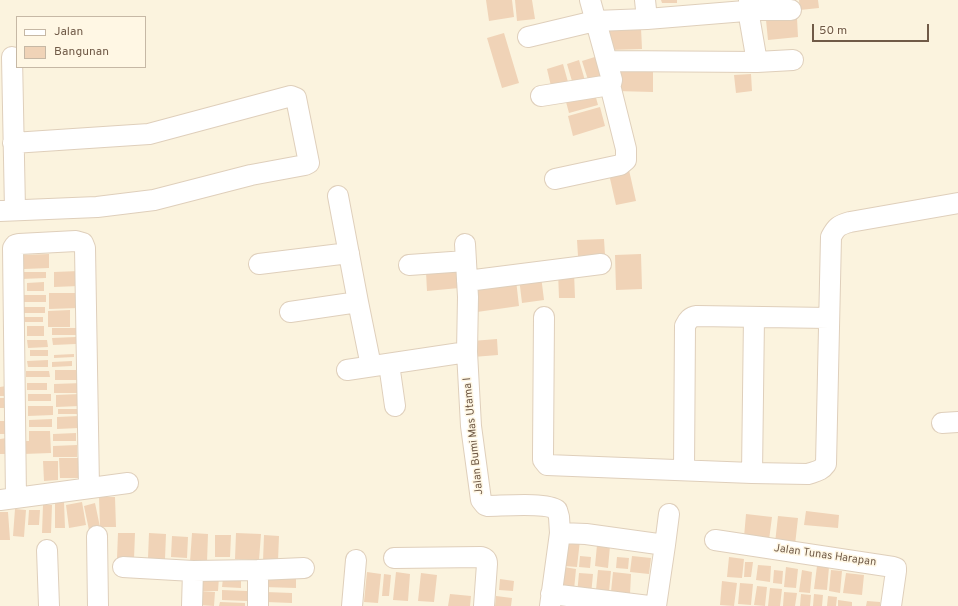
<!DOCTYPE html>
<style>
body{margin:0}
#map{position:relative;width:958px;height:606px;overflow:hidden;background:#fbf3de;font-family:Overpass,sans-serif}
canvas{display:block}
.legend{position:absolute;left:16px;top:16px;width:130px;height:52px;box-sizing:border-box;background:#fff7e4;border:1px solid #c6b8a5;margin:0;padding:5px 7px;list-style:none;font-size:12px;color:#705a47}
.legend li{display:flex;align-items:center;gap:8px;height:20px}
.legend b{width:20px;border:1px solid #c6b8a5}
.scale{position:absolute;left:812px;top:24px;width:117px;height:18px;box-sizing:border-box;border:2px solid #705a47;border-top:0;padding-left:5px;font-size:12px;line-height:14px;white-space:nowrap;color:#705a47;-webkit-text-stroke:3px #fff7e4;paint-order:stroke}
</style>
<div id="map">
<canvas width="958" height="606"></canvas>
<ul class="legend">
<li><b style="height:5px;background:#fff"></b>Jalan</li>
<li><b style="height:11px;background:#f0d3b7"></b>Bangunan</li>
</ul>
<div class="scale">50 m</div>
</div>
<script>
const ctx = document.querySelector('canvas').getContext('2d');
ctx.lineJoin = 'round';
function paint(path, color) { ctx.fillStyle = color; ctx.fill(path, 'evenodd'); }
function strokePath(path, color, width, dash) { ctx.strokeStyle = color; ctx.lineWidth = width; ctx.lineCap = dash ? 'butt' : 'round'; ctx.setLineDash(dash || []); ctx.stroke(path); }
function drawText(font, color, halo, rows, align = 'center') {
  ctx.font = font + ' Overpass,sans-serif'; ctx.lineWidth = 3; ctx.setLineDash([]); ctx.textBaseline = 'middle'; ctx.strokeStyle = halo; ctx.fillStyle = color; for (const [text, x, y, turn = 0] of rows) {
    ctx.save(); ctx.translate(x, y); ctx.rotate((+turn || 0) * Math.PI / 180); ctx.textAlign = isNaN(turn) ? turn : align; if (halo) ctx.strokeText(text, 0, 0); ctx.fillText(text, 0, 0); ctx.restore();
  }
}
paint(new Path2D(`
 M486 0H512L514 17 489 21Z
 M515 0H532L535 19 517 21Z
 M661 0H677V3H662Z
 M799 0H818L819 8 800 10Z
 M797 18 798 37 768 40 766 20Z
 M641 28 642 49 609 50 608 30Z
 M504 33 519 83 502 88 487 38Z
 M598 56 605 78 589 83 582 61Z
 M579 60 586 84 574 88 567 64Z
 M563 64 568 82 551 86 547 69Z
 M616 65H653V92L616 91Z
 M751 74 752 91 736 93 734 75Z
 M595 94 598 105 569 113 566 102Z
 M600 107 605 126 573 136 568 116Z
 M629 170 636 201 616 205 609 174Z
 M604 239 605 255 578 256 577 240Z
 M49 254V268L24 269 23 255Z
 M641 254 642 289 616 290 615 255Z
 M458 269 459 288 427 291 426 272Z
 M79 271V286L54 287V272Z
 M21 272H46V278L21 279Z
 M558 272H574L575 298H559Z
 M541 276 544 300 522 303 519 278Z
 M516 280 519 306 477 312 474 286Z
 M44 282V291H27V283Z
 M49 293H78V308L49 309Z
 M20 295H46V302H21Z
 M23 307H45V313H23Z
 M70 310V327H48V311Z
 M24 317H43V322H25Z
 M27 326H44V336H27Z
 M52 328H79V335H52Z
 M76 337V344L53 345 52 338Z
 M497 339 498 355 473 357 472 341Z
 M27 340H47L48 347 28 348Z
 M30 350H48V356H30Z
 M74 354V357L54 358V355Z
 M48 360V367H28L27 361Z
 M72 361V366L52 367V362Z
 M55 370H77V380H55Z
 M26 371H49L50 377H26Z
 M27 383H47V390H27Z
 M82 383V393H54V384Z
 M6 386V396H0V387Z
 M28 394H51V401H28Z
 M80 394V406L56 407V395Z
 M0 398H7V408H0Z
 M28 406H53V415L28 416Z
 M58 409H81V414H58Z
 M79 416V428L57 429V417Z
 M52 419V427H29V420Z
 M0 421H5V434H0Z
 M29 431H50L51 453 23 454V441H29Z
 M76 433V441H53V434Z
 M7 438 8 454H0V439Z
 M77 445V457H53V446Z
 M59 458H79V478H60Z
 M43 461H58V480L44 481Z
 M99 497H115L116 527H100Z
 M64 502 65 528H55V503Z
 M82 502 86 525 69 528 66 505Z
 M95 503 100 527 89 530 84 506Z
 M43 505H52L51 533H42Z
 M15 509 26 510 24 537 13 536Z
 M29 510H40L39 525H28Z
 M806 511 839 515 838 528 804 525Z
 M0 512H8L10 540H0Z
 M746 514 772 517 769 540 744 537Z
 M778 516 798 518 795 545 775 543Z
 M118 533H135L134 559 117 558Z
 M149 533 166 534 165 559 148 558Z
 M192 533 208 534 207 562H190Z
 M236 533 261 534 259 560 235 559Z
 M215 535H231L230 557H215Z
 M264 535 279 536 278 561H263Z
 M172 536 188 537 187 558 171 557Z
 M567 538 580 540 577 567 564 566Z
 M597 545 610 546 608 568 595 566Z
 M580 556 591 557 590 568 579 567Z
 M632 556 651 558 649 574 630 572Z
 M617 557 629 558 628 569 616 568Z
 M729 557 744 559 742 578 727 577Z
 M745 562H753L751 577H744Z
 M758 565 771 566 770 582 756 580Z
 M817 566 829 567 827 590 814 589Z
 M564 567 576 569 574 590 562 589Z
 M786 567 798 569 796 588 784 587Z
 M598 570 611 571 609 592 596 590Z
 M774 570 783 571 782 584 773 583Z
 M802 570 812 572 810 593 799 592Z
 M831 570 842 571 840 593 829 591Z
 M367 572 381 574 378 603 364 602Z
 M396 572 410 574 408 601 393 600Z
 M613 572 631 574 630 594 611 592Z
 M421 573 437 575 434 602 418 601Z
 M579 573 593 574 591 595 577 594Z
 M846 573 864 575 862 595 843 593Z
 M384 574 391 575 389 596H382Z
 M202 576 219 577 218 591H202Z
 M265 576 296 577V588L264 587Z
 M223 578 241 579V588L222 587Z
 M500 579 514 581 513 591 499 590Z
 M722 581 737 583 734 606 720 605Z
 M740 583 753 584 751 605 738 604Z
 M757 586 767 587 765 606 754 605Z
 M770 588 782 589 780 606H768Z
 M222 590 247 591V601L222 600Z
 M199 591 215 592 214 606 199 605Z
 M266 592 292 593V603L266 602Z
 M784 592 797 593 795 606H783Z
 M450 594 471 596 470 606H448Z
 M801 594 811 595 810 606H800Z
 M814 594 823 595 822 606H813Z
 M496 596 512 598 511 606H495Z
 M828 596 837 597 836 606H827Z
 M838 600 852 602V606H838Z
 M867 601 880 602V606H866Z
 M220 602 245 603V606H219Z`), '#f0d3b7');
const minor = new Path2D(`
 M645 0 647 19
 M791 10H748L757 62 793 60
 M528 37 595 21 647 19 745 11 748 10 750 8 749 0
 M12 57 15 210
 M607 61 757 62
 M541 96 610 85 611 84 612 80 590 0
 M555 179 620 165 626 160V149L610 85
 M338 196 358 302 371 366
 M0 211 97 207 154 200 251 175 305 165 309 163 296 98 291 96 149 134 13 143
 M465 244 468 297 467 352 471 426 481 500 485 505 488 506C503 506 546 502 557 510L559 517 560 533 550 606
 M259 264 349 253
 M409 265 466 261
 M467 281 601 264
 M290 312 358 302
 M544 317 543 454V460L547 465 752 473 808 474C817 471 821 471 826 464L831 237C836 227 839 225 850 222L958 203
 M389 364 395 406
 M347 370 467 352
 M942 423 958 422
 M684 470 685 326C688 320 690 317 697 316L829 318
 M752 473 754 317
 M16 498 13 248 15 245 19 244 76 241 83 243 85 248 89 488
 M0 500 128 483
 M560 533 586 534 665 545
 M97 536 98 606
 M715 540 893 567 896 568V571L891 606
 M47 550 49 606
 M394 558 481 557C485 558 487 560 487 564L484 606
 M123 567 193 571 258 570V606
 M258 570 304 568
 M551 594 649 606
 M192 606 193 571
 M352 606 356 560
 M656 606 665 545 669 514`);
strokePath(minor, '#dfcfbb', 22);
strokePath(minor, '#fff', 20);
drawText('11px', '#705a47', '#fff7e4', [
 ["Jalan Bumi Mas Utama I",474,436,-96],
 ["Jalan Tunas Harapan",825,556,8]
]);
</script>
